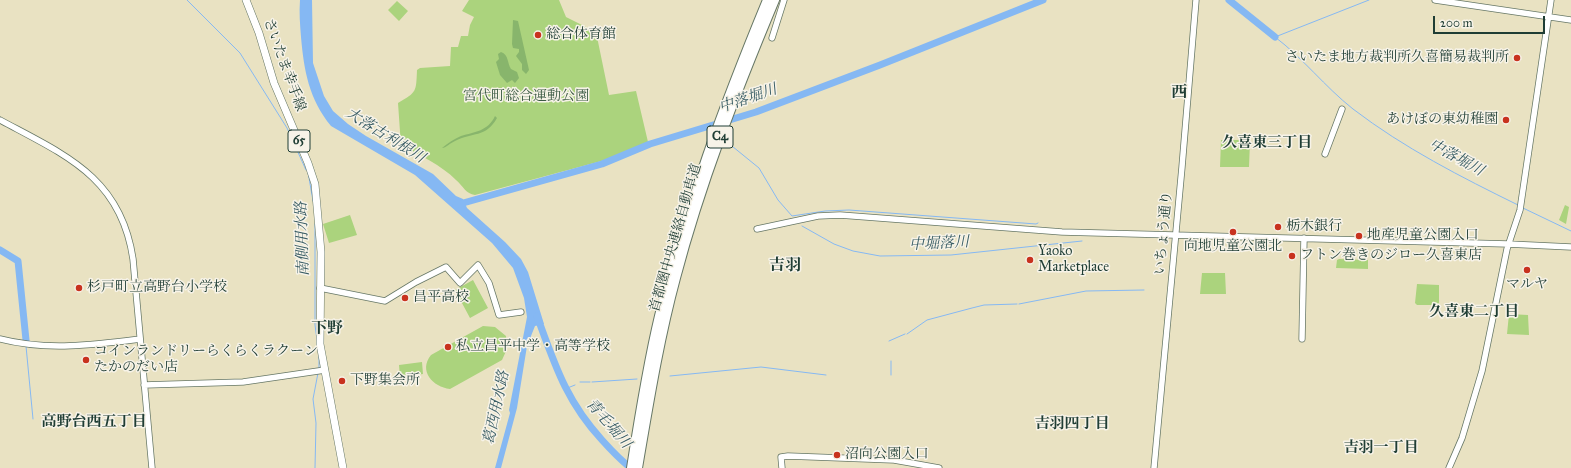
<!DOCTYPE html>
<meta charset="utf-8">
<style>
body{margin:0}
#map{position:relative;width:1571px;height:468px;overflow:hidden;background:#e9e2c2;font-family:"IM FELL Great Primer",serif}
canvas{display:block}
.scale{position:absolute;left:1433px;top:16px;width:112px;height:18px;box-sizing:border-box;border:2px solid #1f3d34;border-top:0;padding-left:5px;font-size:12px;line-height:14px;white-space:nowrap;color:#1f3d34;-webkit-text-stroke:3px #f7f3e8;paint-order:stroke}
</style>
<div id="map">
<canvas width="1571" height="468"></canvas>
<div class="scale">200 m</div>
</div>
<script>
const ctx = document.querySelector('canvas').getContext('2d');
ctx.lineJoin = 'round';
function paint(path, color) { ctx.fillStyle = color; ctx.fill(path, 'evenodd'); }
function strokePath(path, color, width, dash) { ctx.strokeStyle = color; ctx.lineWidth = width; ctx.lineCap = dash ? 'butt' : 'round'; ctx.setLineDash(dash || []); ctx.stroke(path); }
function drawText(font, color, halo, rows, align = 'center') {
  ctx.font = font + ' "IM FELL Great Primer","Noto Serif JP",serif'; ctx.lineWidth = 3; ctx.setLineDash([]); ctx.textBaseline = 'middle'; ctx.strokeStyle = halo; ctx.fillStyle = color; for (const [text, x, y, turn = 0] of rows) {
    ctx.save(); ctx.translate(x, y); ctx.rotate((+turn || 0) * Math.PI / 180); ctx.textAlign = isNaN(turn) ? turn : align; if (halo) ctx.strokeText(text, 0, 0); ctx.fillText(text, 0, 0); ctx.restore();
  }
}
paint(new Path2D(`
 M469 0H559L566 17 596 32 609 95 636 91 648 142 609 159 475 195C466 194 463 186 456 180 441 165 420 155 401 146L398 103C417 92 416 92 417 70L420 68 450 66 451 47H458L461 36H468L470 25 474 17 462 11Z
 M397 1 408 11 399 21 388 10Z
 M1221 140H1248L1250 142 1249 167H1220Z
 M1565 205 1569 207 1566 224 1559 220Z
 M350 215 357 235 329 243 323 224Z
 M1339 259 1368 260V269L1336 268 1337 260Z
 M1202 273H1225L1226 294H1200Z
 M473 280 488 308 470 318 455 290Z
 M1417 284 1439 285V305H1417L1415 303Z
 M1509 314 1528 315 1529 335 1507 334Z
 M483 326 495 327 506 336 507 349 502 360 450 389C433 387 418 371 431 355Z
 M422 362 423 374 400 377 399 365Z`), '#abd37d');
paint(new Path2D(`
 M513 20 518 21 529 70 526 74 522 70V64L516 56 519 52V49L513 48 512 44Z
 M501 52C509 55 507 63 511 69L517 72 519 78 515 83 512 80 507 83 500 75 496 62 499 59 498 54Z
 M495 116 497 118C486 138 472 132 455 141 450 143 446 148 442 148 448 143 454 139 461 136 475 132 488 131 495 116Z`), '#88b56c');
paint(new Path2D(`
 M300 0H312L313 63 324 96 333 111 348 124 366 136 433 174 456 196 463 199 467 208 505 242 521 259 528 272 544 324 535 326 527 346 517 408 501 468H495L510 413 509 410 527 317 524 298 513 268 492 243 415 175 331 126C309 99 304 71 301 37 300 25 299 12 300 0Z`), '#85b8f3');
strokePath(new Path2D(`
 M187 0 240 53 287 128 306 170
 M1275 37C1303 58 1325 87 1353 109 1404 148 1461 177 1518 205
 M1275 37 1369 0
 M727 142 759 168 778 200 792 216 825 211 849 210 1036 224 1038 223
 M308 172 313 201
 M1523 208 1571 231
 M315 224V325L317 340
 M802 226 834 244 853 251 880 256 951 255 1082 241
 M1019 304 1086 291 1144 290
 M907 334 927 320 972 308 984 305 1017 304
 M889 341 905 334
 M26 346 33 419
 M319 356V368
 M891 361V375
 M670 376 761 367 826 375
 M580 382H590
 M592 382 637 379
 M565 389 575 385
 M315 468 316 423 313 399 318 373`), '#85b8f3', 1);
strokePath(new Path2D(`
 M1229 0 1275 37
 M456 205 602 164 650 144 756 112 880 65 1043 0
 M0 250 18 261 26 340
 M537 316C555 365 566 401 602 440 611 450 620 460 631 468`), '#85b8f3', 7);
const minor = new Path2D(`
 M1435 0 1571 20
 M772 38 784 0
 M0 120C65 155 121 177 133 259L152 468
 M1325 154 1342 109
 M757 229 818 216 840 215 1062 232 1508 244 1571 247
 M320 288 385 301 416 282 446 267 460 283 478 265 489 283 499 315 521 312
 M0 339C46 351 93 345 140 339
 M1302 339 1304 238
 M144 385 243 382 325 370
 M782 468 781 457 788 456 894 460 939 468
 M1154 468 1182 167 1196 0
 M1449 468 1462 438 1482 371 1507 249 1520 210 1551 0`);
const major = new Path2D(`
 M246 0 259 33 274 83 308 163 315 184 321 252 320 344 343 468`);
const highway = new Path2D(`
 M631 468C639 417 647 366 659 316 686 206 724 104 767 0
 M638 468C649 404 659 341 676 278 701 183 737 91 775 0`);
strokePath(minor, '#676', 7);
strokePath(major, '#676', 8);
strokePath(highway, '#676', 10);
strokePath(minor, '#fff', 5.5);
strokePath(major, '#fff', 7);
strokePath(highway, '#fff', 8);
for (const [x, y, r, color] of [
 [538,35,4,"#c8321e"],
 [1517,58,4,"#c8321e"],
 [1506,120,4,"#c8321e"],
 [1278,227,4,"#c8321e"],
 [1233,232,4,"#c8321e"],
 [1359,236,4,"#c8321e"],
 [1292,256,4,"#c8321e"],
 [1030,260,4,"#c8321e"],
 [1527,270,4,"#c8321e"],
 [79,288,4,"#c8321e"],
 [405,298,4,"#c8321e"],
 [448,347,4,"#c8321e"],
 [86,360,4,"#c8321e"],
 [342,381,4,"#c8321e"],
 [837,455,4,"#c8321e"]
]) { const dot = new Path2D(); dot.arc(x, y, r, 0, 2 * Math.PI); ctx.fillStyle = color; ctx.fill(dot); strokePath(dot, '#f7f3e8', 1.5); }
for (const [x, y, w] of [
 [720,137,26],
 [299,141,22]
]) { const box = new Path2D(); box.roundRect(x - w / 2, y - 11, w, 22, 3); ctx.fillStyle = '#f7f3e8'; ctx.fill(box); strokePath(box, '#1f3d34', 1); }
drawText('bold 13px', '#1f3d34', null, [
 ["C4",720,137],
 ["65",299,141]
]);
drawText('14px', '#1f3d34', '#f7f3e8', [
 ["総合体育館",546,35],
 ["さいたま地方裁判所久喜簡易裁判所",1509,58,"right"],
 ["あけぼの東幼稚園",1498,120,"right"],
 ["栃木銀行",1286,227],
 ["地産児童公園入口",1367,236],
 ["向地児童公園北",1233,247,"center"],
 ["Yaoko",1038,252],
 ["Marketplace",1038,268],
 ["フトン巻きのジロー久喜東店",1300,256],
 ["マルヤ",1527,285,"center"],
 ["杉戸町立高野台小学校",87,288],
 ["昌平高校",413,298],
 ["私立昌平中学・高等学校",456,347],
 ["コインランドリーらくらくラクーン",94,352],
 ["たかのだい店",94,368],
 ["下野集会所",350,381],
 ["沼向公園入口",845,455]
], 'left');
drawText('14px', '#1f3d34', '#f7f3e8', [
 ["さいたま幸手線",284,65,70],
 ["いちょう通り",1164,233,-85],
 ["首都圏中央連絡自動車道",676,238,-74]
]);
drawText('14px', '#3b5b43', '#f7f3e8', [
 ["宮代町総合運動公園",526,97]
]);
drawText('italic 15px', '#385c64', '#f7f3e8', [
 ["中落堀川",748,99,-19],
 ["大落古利根川",385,136,32],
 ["中落堀川",1456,158,29],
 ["南側用水路",303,239,-92],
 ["中堀落川",939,244,-3],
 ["葛西用水路",497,408,-78],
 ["青毛堀川",608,424,49]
]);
drawText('bold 15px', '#1f3d34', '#f7f3e8', [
 ["久喜東三丁目",1267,143],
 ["久喜東二丁目",1474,312],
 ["高野台西五丁目",94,422],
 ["吉羽四丁目",1072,424],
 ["吉羽一丁目",1381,448]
]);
drawText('bold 16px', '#1f3d34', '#f7f3e8', [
 ["西",1179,93],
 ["吉羽",785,266],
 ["下野",327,329]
]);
</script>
